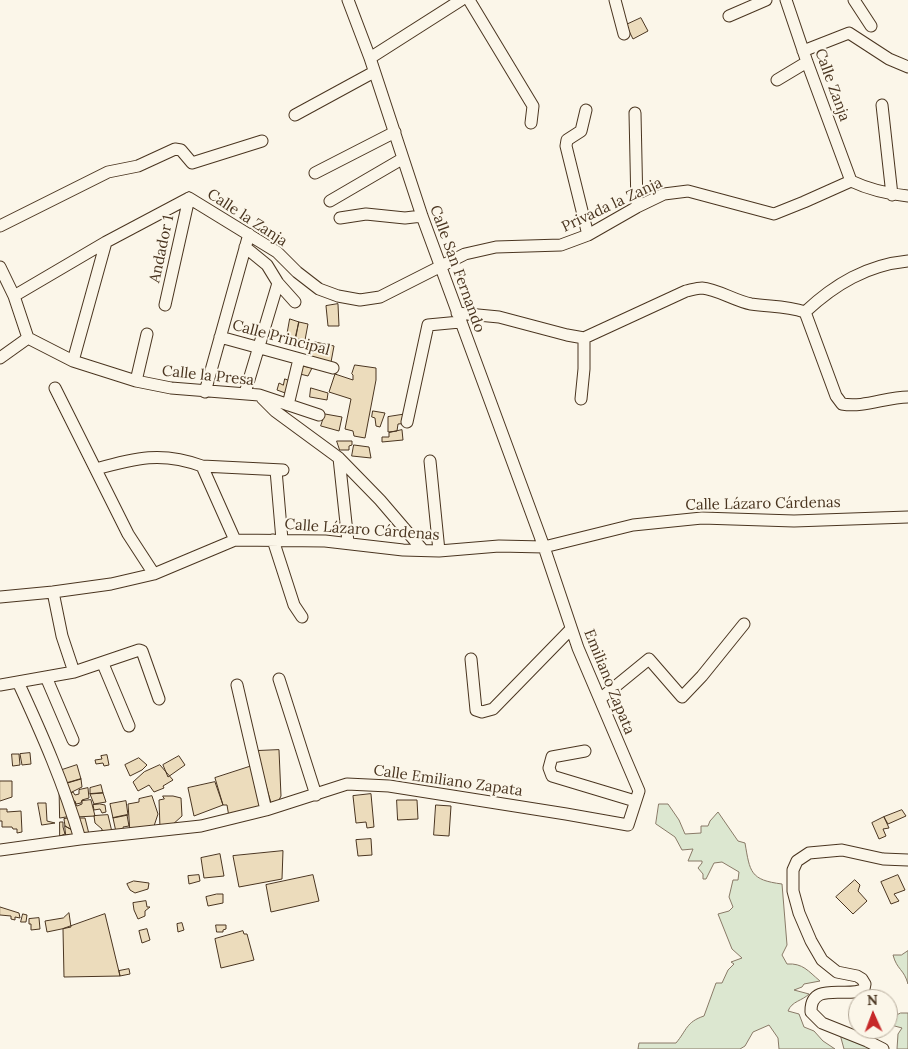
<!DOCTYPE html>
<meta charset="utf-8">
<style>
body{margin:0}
#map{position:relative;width:908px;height:1049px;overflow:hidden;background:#fbf6e9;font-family:Lora,serif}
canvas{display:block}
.north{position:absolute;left:848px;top:989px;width:50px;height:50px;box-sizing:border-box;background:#fbf6e9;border:1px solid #b4a999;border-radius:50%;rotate:358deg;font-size:14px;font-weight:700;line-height:20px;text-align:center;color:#4a3520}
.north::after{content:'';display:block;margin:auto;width:18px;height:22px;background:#c62828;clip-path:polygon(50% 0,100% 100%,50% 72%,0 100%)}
</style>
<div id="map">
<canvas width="908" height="1049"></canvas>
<div class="north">N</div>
</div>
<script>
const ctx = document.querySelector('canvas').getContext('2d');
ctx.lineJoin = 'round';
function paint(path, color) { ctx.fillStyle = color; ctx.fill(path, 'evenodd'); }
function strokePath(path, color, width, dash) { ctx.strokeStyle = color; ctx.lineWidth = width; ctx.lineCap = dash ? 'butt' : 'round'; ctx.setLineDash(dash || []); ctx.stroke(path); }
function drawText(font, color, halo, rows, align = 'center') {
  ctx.font = font + ' Lora,serif'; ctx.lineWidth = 4; ctx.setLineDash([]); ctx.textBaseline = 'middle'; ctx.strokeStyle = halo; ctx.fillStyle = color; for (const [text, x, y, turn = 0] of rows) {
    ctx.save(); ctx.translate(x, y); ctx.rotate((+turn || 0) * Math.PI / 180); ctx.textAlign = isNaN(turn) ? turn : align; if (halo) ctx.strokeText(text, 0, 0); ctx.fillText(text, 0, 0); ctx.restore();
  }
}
const green = new Path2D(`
 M659 804H668L679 820 685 834 701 833V826H708L710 821 718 812 738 841 745 843C750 872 750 880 782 884L787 945 782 955 787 964C803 963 808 971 820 981L804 984 802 987 794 990 809 994C802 1001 792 1001 788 1011L799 1014 804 1027 814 1031 823 1041 835 1049H779L778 1038 769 1025 753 1032 745 1046 740 1049H638L639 1043H676C687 1030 686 1022 704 1016L716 983H722L728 970 734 964 731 962 742 958 732 949 718 914 729 911 733 907 729 897 733 880H738L739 872 722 862 714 863 706 879H703V874L698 868 702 863V861H688L693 849 682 850 675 837 656 824Z
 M908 951V984C904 969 897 970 893 955H901Z
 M901 1013H908V1049H897L898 1034 902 1028 891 1025V1018Z
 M846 1029 866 1038 869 1049H844L841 1038Z`);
paint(green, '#dce7d0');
strokePath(green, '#887966', 1);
const building = new Path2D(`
 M641 18 648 31 633 39 626 25Z
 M338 304 339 326H328L326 306Z
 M290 319 299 322 295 338 287 336Z
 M299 322 308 324 305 340 296 339Z
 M315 342 334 346 331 362 308 357Z
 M298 365 312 368 308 376 296 373Z
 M355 365 376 368V380L365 438 354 436 353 431 345 429 351 399 329 392 335 374 353 380V375L352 374Z
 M285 379 293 382 288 394 277 390 279 383 283 385Z
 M311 388 328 393 327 400 310 397Z
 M373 411 385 413 380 427 376 426 375 418 372 417Z
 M325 414 342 417 339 431 321 426Z
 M407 414 410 423 398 424 397 431 388 432V417Z
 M402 430 403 440 382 442V437H389V433Z
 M337 441H352V445L349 446V450H340Z
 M354 445 369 447 371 458 352 456Z
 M279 750 281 796 278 802 271 803 256 751Z
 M30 753 31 764 22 765 20 754Z
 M12 754H19L20 765 13 766Z
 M107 755 109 765 104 766 103 763 96 764 95 760 102 759 101 756Z
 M179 756 185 765 168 777 163 765Z
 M139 758 147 765 142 770 130 776 125 765Z
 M77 765 81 779 64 784 59 771Z
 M160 765 173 780 163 786 164 788 154 792 149 785 138 791 133 782 144 772Z
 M252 766 264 809 229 817 227 805H223L215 778Z
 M81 779 82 787 68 794 64 784Z
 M59 780 72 816 60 818Z
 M0 781H12V797L0 801Z
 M215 782 223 805 194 816 188 788Z
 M101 785 103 793 90 794V788Z
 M88 788 89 798 82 800 81 803 76 804 75 801H71L68 794 73 792 75 795 79 794V790Z
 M103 793 106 802 94 804 90 794Z
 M371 794 374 827 367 828 366 822 356 823 353 796Z
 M152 796 158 814 154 826 130 833 128 804 139 802V799Z
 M163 796H173L181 798 182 816 171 826 160 828 159 800 164 799Z
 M91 800 95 816 76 817 71 803H75L77 806 82 804V801Z
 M397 800H417L418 819 398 820Z
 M126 801 128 815 113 818 110 804Z
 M38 803H46L47 821 55 823 42 825Z
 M100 804 105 805 106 812 102 813 100 809 94 810 93 805Z
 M436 805 451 806 449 836 434 835Z
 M0 809H7V812L21 811 22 832 17 833V829H13L12 827H2V821H0Z
 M902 810 906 816 888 824 884 817Z
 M108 815 112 832H102V829L95 823 94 816Z
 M127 815 129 826 123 827 124 831 116 832 113 818Z
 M884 817 889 828 883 829 886 836 879 839 872 823Z
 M70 818 72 830 65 826 64 819Z
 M79 818H85L89 834 79 833Z
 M60 822H63V827L65 834 60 836Z
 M65 826 72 830 74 834 66 835Z
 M371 839 372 855 358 856 356 840Z
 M283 851 282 879 239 887 233 856Z
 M220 854 224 876 204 878 201 858Z
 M199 875 200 881 189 884 188 876Z
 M313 875 319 901 271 912 266 885Z
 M898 875 905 890 894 894 899 901 891 904 881 882Z
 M855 880 860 885 858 891 867 901 853 914 836 897Z
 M134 881 149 883 148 889 135 893 130 890 127 884Z
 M217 894H223V903L208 906 206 897Z
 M146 901 147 907H150L145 911V916L138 919 134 910 133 903Z
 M0 907 19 913 20 918 15 917V920L11 919V916L0 915Z
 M69 913 71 927 47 932 45 921 63 918Z
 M23 914 27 915 26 922H21Z
 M105 914 120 976 64 977 63 929Z
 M39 918 40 929 31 930V924H29V919Z
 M182 923 184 930 178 932 177 924Z
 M216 925H226V929L223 930V932H217Z
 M147 929 150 940 142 943 139 931Z
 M243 931 244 934H247L254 960 221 968 215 939Z
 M129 969 130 974 120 976 119 971Z`);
paint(building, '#ecdcbc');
strokePath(building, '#4a3520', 1);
const minor = new Path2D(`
 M469 0 533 106 531 123
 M615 0 624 34
 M786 0 807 62 851 181
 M854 0 871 26
 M729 16 766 0
 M803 51 849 33 889 59 908 67
 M370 58 461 0
 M777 80 807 62
 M882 105 892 195
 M586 110 581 131 567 140 566 146 588 235
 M635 113 637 207
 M295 115 374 72
 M315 173 395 132
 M189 198 277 252 297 272 319 289 338 296 360 300 380 297 465 254 496 247 561 245 588 235 637 207 664 194 688 191 774 214 804 202 851 181C870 190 888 194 908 196
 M330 201 402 159
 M340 218 366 214 405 218 422 216
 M0 226 108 172 138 166 175 149 181 150 192 163 262 141
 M245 247 267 265 278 283 295 302
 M0 267 14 296 28 338
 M14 296 106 242 189 198
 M165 305 189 198
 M805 312 836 396 842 404C864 408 886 397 908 397
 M457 313 499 317 567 335 584 338 686 291C691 290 697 288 702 288 717 289 735 301 751 304 771 307 785 305 805 312 835 284 867 265 908 261
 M220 337 333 368
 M28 338 73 361 136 381 171 388 259 395 319 415
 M0 358 28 338
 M73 361 106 242
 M136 381 147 334
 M55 388 128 534 154 574
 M205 392 249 234
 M245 393 278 283
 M262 398 275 411 339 458 380 500 422 549
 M581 399 584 369V338
 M288 405 299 359
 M407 422 428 325 460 322
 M339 458 348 542
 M430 461 439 551
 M202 466 283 470
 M96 469C135 458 162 451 202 466L235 540
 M276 470 282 540
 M273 540 294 605 302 617
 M53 592 62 636 74 672
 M0 597 53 592 111 584 154 574 235 540 325 541 403 550 439 551 499 546 544 547 633 525 702 518 794 521 908 517
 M471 659 476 710 482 712 493 709 571 629
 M103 664 129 726
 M46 677 73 740
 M279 679 316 795
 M18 682C42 734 64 784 80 839
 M0 685 74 672 139 650 142 651 159 699
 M237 685 266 810
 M600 699 649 659 682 697 702 676 744 624
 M585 751 552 757 549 768 552 776 635 801
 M0 850 80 839 201 826 266 810 347 784 389 786 566 814 628 825 639 791 578 648 544 547 422 216 370 58 348 0
 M883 1049 867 1041 822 1023 811 1012C810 980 849 999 864 989L865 984 862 979 857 976 837 972 822 960 811 941 799 913 793 891V870L797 861 809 853 842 850 883 859 908 860`);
strokePath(minor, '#4a3520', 13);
strokePath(minor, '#fbf6e9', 11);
drawText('15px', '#4a3520', '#fbf6e9', [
 ["Calle Zanja",832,85,70],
 ["Privada la Zanja",612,205,-25],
 ["Calle la Zanja",247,218,33],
 ["Andador 1",162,249,-78],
 ["Calle San Fernando",457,269,70],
 ["Calle Principal",281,338,15],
 ["Calle la Presa",208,376,6],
 ["Calle Lázaro Cárdenas",763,504,-1],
 ["Calle Lázaro Cárdenas",362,530,4],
 ["Emiliano Zapata",609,682,68],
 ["Calle Emiliano Zapata",448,781,8]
]);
</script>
